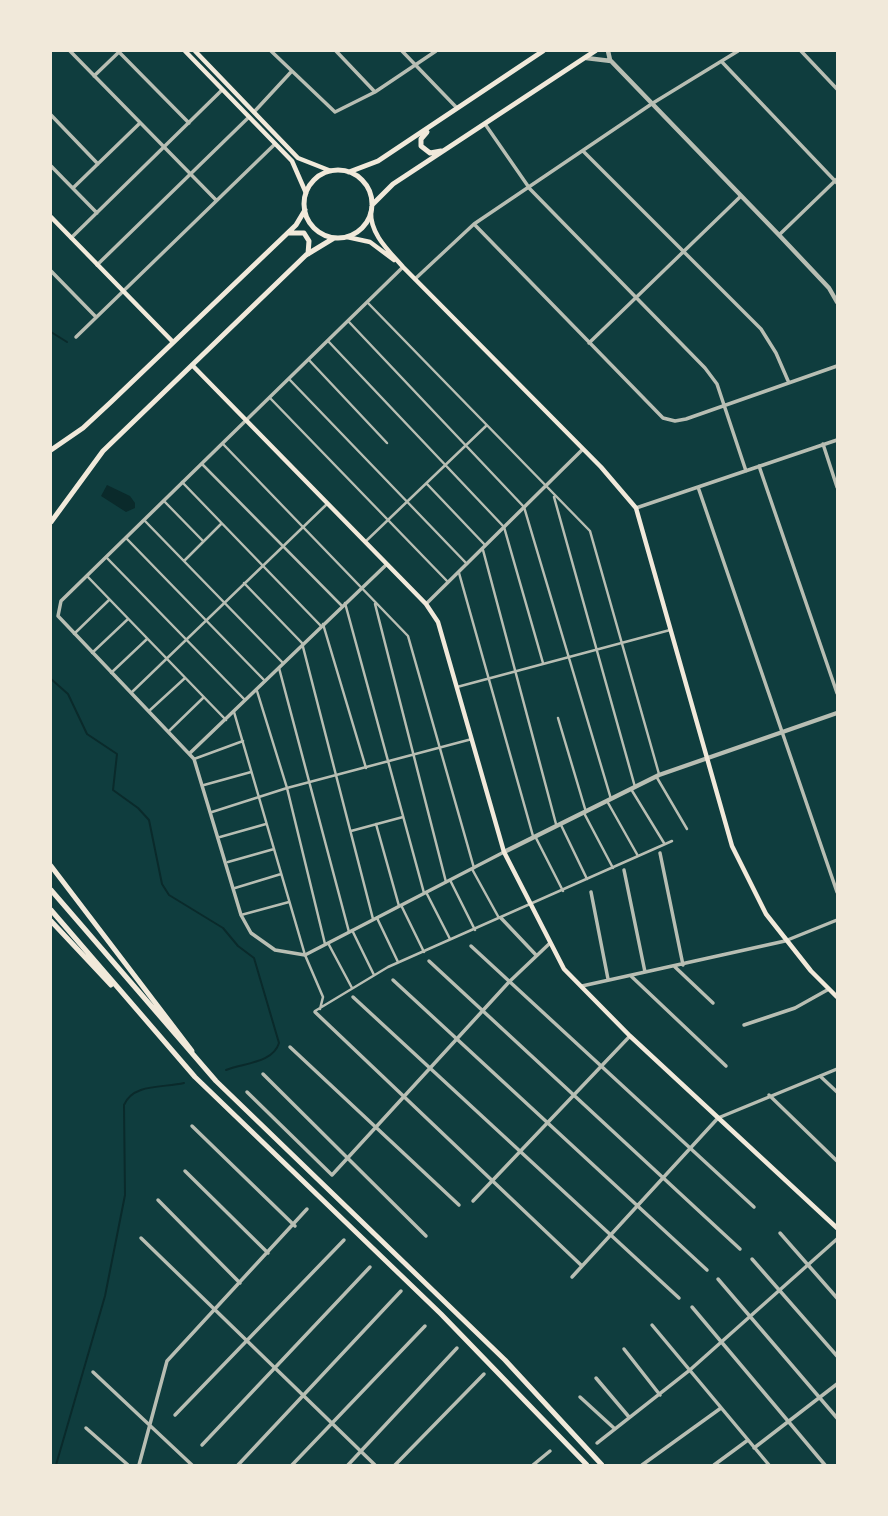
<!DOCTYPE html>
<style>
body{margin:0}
#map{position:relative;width:888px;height:1516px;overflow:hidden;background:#0f3d3e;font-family:"DejaVu Sans",sans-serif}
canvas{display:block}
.frame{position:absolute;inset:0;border:52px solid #f1e9da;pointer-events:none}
</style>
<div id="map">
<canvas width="888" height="1516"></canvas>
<div class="frame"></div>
</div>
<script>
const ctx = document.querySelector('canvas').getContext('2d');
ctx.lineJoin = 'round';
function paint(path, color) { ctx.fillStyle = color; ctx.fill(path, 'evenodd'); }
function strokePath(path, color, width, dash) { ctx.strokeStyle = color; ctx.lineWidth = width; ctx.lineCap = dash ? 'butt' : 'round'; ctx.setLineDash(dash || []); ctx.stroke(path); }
paint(new Path2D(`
 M107 485 130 496 135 503V508L126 512 101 496Z`), '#0a2a2b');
strokePath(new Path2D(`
 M51 332 67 342
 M51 679 68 694 87 734 117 754 113 790 138 808 149 820 162 884 169 895 223 928 238 946 254 958 279 1043C273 1063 244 1063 226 1070
 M56 1465 105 1296 125 1195 124 1105C133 1083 164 1088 184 1083`), '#0a2a2b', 2);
strokePath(new Path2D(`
 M368 303 590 531 659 774
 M349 322 524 507 611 799
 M328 341 504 527 543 663
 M309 360 387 443
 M289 379 467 564
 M270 398 448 582
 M223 444 408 636 474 868
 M202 464 342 606
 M182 482 321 626
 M427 484 485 545
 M554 497 635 787
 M164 501 203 541
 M145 521 283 663
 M127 539 265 681
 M365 542 486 426
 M483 550 556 824
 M106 557 245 700
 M184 561 221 524
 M459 573 533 836
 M87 576 226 720
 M244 583 302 643 373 919
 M345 603 424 893
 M375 604 446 882
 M323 624 366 768
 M74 634 109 600
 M92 653 128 619
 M279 668 349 932
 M111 673 147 639
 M457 687 670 630
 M257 691 287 788 325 944
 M131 693 327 504
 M149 711 185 678
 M234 712 305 955 323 997 320 1009
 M558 718 586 812
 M169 731 204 697
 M194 759 243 741
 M656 776 687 829
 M204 785 251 772
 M631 789 664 843
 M607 801 638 856
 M212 812 287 788 472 739
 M584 813 613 868
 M376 824 399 906
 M561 825 587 879
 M351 831 403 817
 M220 837 266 824
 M536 838 563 891
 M228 862 274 849
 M472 869 499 918
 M450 880 475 930
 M235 888 281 874
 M426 892 450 939
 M401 905 424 952
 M241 915 289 902
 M377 918 398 962
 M352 930 374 975
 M328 943 352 988
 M315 1011 388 967 672 841`), '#b8beb3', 2.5);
strokePath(new Path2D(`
 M70 51 216 200
 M118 51 189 123
 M271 51 335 112 375 92 436 51
 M336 51 375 92
 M402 51 457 108
 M801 51 837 89
 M722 62 837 183
 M94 76 120 51
 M254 112 291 72
 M51 115 98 164
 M485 124 530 189 705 368 717 384 746 471
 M584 152 761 329 776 353 789 383
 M51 166 97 213
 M73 188 140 123
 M474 224 663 418 675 421 686 419 837 366
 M779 235 837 179
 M71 238 222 90
 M97 265 249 117
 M403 267 61 601 58 616 194 759 241 915 251 933 275 950 305 955 504 852
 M51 271 96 317
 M415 279 474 224 653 103 738 51
 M76 337 275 144
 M589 343 741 196
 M823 444 837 487
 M759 466 837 693
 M698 487 837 892
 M636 508 837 440
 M426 604 582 450
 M190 753 386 565
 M660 853 683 965
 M624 870 645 972
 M591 892 608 979
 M501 918 536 955
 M471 946 754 1207
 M429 961 740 1249
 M675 967 713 1003
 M631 976 726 1066
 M393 980 707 1270
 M582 986 785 941 837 920
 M353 997 679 1298
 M315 1012 582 1266
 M744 1025 795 1008 829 989
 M290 1047 459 1205
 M263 1074 426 1236
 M820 1076 837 1092
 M247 1092 332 1175 509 982 549 944
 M769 1095 837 1161
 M192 1126 295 1226
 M185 1171 268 1253
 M158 1200 240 1283
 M473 1201 630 1036
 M780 1233 837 1298
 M141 1238 375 1465
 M752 1259 837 1356
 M572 1277 718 1118 837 1069
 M718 1279 837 1418
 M692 1307 825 1465
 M652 1325 769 1465
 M624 1349 660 1395
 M93 1372 192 1465
 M596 1378 629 1417
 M580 1397 615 1429
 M175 1415 344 1240
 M86 1428 128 1465
 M597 1443 691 1369 837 1239
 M202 1445 370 1267
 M754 1448 837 1384
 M139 1465 167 1361 307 1209
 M238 1465 401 1291
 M292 1465 425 1326
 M348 1465 457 1348
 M395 1465 484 1374
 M533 1465 550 1451
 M642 1465 721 1408
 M714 1465 748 1440`), '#b8beb3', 3.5);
strokePath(new Path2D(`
 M608 51 610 60
 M586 58 611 61 779 235 829 288 837 302
 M504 852 659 775 837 713`), '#b8beb3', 4.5);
strokePath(new Path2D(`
 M185 51 292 161 306 193
 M195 51 298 158 331 171
 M371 212C370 234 389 251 403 267L601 467 636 508 732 846 766 914 811 971 837 997
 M51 217 173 342
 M347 237 370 242 394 260
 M193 366 426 604 438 622 504 852 564 969 630 1036 837 1228`), '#f1e9da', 4.5);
strokePath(new Path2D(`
 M427 132 421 139V146L430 153 441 151
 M304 204a34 34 0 1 1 68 0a34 34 0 1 1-68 0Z
 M349 172 378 161 543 51
 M372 205 393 184 595 51
 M288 233H304L309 241 308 254
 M51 450 83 428 111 402 296 225 305 210
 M51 522 103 451 306 255 334 238`), '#f1e9da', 5);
strokePath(new Path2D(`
 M51 866 192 1051
 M51 890 216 1081 505 1360 602 1465
 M51 910 195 1077 441 1314 587 1465
 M51 921 111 985`), '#f1e9da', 5);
</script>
